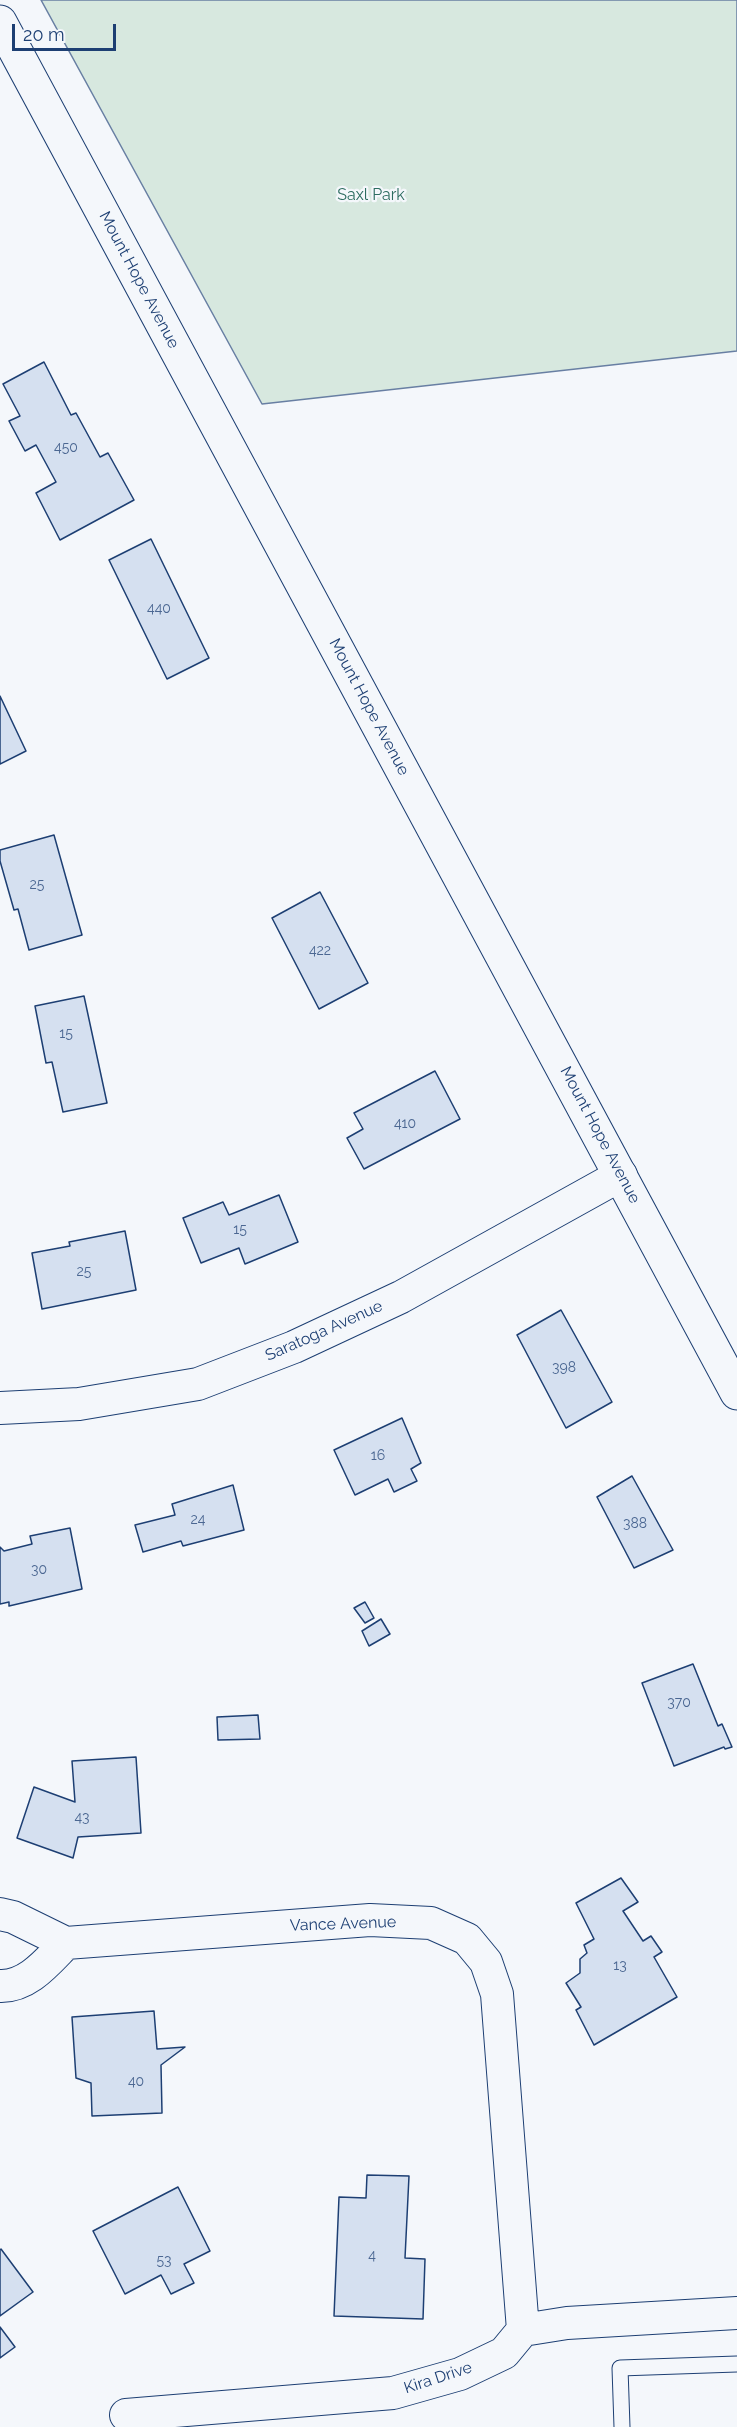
<!DOCTYPE html>
<style>
body{margin:0}
#map{position:relative;width:737px;height:2427px;overflow:hidden;background:#f4f7fb;font-family:Raleway,sans-serif}
canvas{display:block}
.scale{position:absolute;left:12px;top:24px;width:104px;height:27px;box-sizing:border-box;border:3px solid #1d3f73;border-top:0;padding-left:8px;font-size:18px;line-height:21px;white-space:nowrap;color:#1d3f73;-webkit-text-stroke:4px #f4f7fb;paint-order:stroke}
</style>
<div id="map">
<canvas width="737" height="2427"></canvas>
<div class="scale">20 m</div>
</div>
<script>
const ctx = document.querySelector('canvas').getContext('2d');
ctx.lineJoin = 'round';
function paint(path, color) { ctx.fillStyle = color; ctx.fill(path, 'evenodd'); }
function strokePath(path, color, width, dash) { ctx.strokeStyle = color; ctx.lineWidth = width; ctx.lineCap = dash ? 'butt' : 'round'; ctx.setLineDash(dash || []); ctx.stroke(path); }
function drawText(font, color, halo, rows, align = 'center') {
  ctx.font = font + ' Raleway,sans-serif'; ctx.lineWidth = 4.5; ctx.setLineDash([]); ctx.textBaseline = 'middle'; ctx.strokeStyle = halo; ctx.fillStyle = color; for (const [text, x, y, turn = 0] of rows) {
    ctx.save(); ctx.translate(x, y); ctx.rotate((+turn || 0) * Math.PI / 180); ctx.textAlign = isNaN(turn) ? turn : align; if (halo) ctx.strokeText(text, 0, 0); ctx.fillText(text, 0, 0); ctx.restore();
  }
}
const green = new Path2D(`
 M41 0H737V351L262 404Z`);
paint(green, '#d7e8df');
strokePath(green, '#687fa3', 1.5);
const building = new Path2D(`
 M44 362 71 415 76 413 100 457 108 453 134 500 60 540 36 493 56 482 36 445 25 451 9 421 20 416 3 384Z
 M151 539 209 658 167 679 109 560Z
 M0 696 26 751 0 764Z
 M54 835 82 935 29 950 18 909 14 910 0 861V850Z
 M320 892 368 983 319 1009 272 918Z
 M84 996 107 1103 63 1112 52 1062 46 1063 35 1006Z
 M435 1071 460 1119 364 1169 347 1138 363 1129 354 1113Z
 M279 1195 298 1242 245 1264 239 1248 201 1263 183 1218 223 1202 229 1215Z
 M125 1231 136 1290 42 1309 32 1253 70 1246 69 1242Z
 M561 1310 612 1402 566 1428 517 1335Z
 M402 1418 421 1463 411 1469 417 1481 394 1492 388 1479 355 1495 334 1450Z
 M632 1476 673 1550 634 1568 597 1497Z
 M233 1485 244 1530 183 1546 181 1541 143 1552 135 1525 175 1515 172 1504Z
 M70 1528 82 1589 9 1606V1602L0 1604V1547L4 1551 32 1544 30 1536Z
 M365 1602 374 1618 365 1623 354 1608Z
 M381 1619 390 1634 369 1646 362 1631Z
 M693 1664 718 1726 722 1724 732 1747 725 1749 724 1747 674 1766 642 1683Z
 M258 1715 260 1739 218 1740 217 1717Z
 M136 1757 141 1833 78 1837 73 1858 17 1838 34 1787 75 1802 72 1761Z
 M621 1878 638 1902 623 1911 643 1941 651 1936 662 1952 654 1957 677 1997 594 2045 576 2010 581 2007 566 1983 580 1973V1959L587 1953 584 1945 594 1939 576 1903Z
 M154 2011 157 2049 185 2047 161 2065 162 2113 92 2116 91 2083 76 2078 72 2017Z
 M367 2175 409 2176 405 2258 425 2259 423 2319 334 2316 339 2197 366 2198Z
 M178 2187 210 2251 184 2264 194 2283 171 2294 161 2275 125 2294 93 2231Z
 M1 2249 33 2292 0 2316V2250Z
 M0 2327 15 2347 0 2358Z`);
paint(building, '#d5e0f0');
strokePath(building, '#1d3f73', 1.5);
const service = new Path2D(`
 M622 2427 620 2368 737 2364`);
const minor = new Path2D(`
 M0 1408 79 1404 198 1384 294 1347 401 1297 621 1175
 M0 1914 13 1917 66 1943 370 1920 431 1923 467 1939 486 1962 497 1994 523 2330
 M0 1986C28 1987 48 1961 66 1943
 M126 2415 393 2393 460 2374 504 2353 523 2330 567 2323 737 2313`);
const tertiary = new Path2D(`
 M0 22 737 1393`);
strokePath(service, '#1d3f73', 17);
strokePath(minor, '#1d3f73', 34);
strokePath(tertiary, '#1d3f73', 35);
strokePath(service, '#f4f7fb', 15);
strokePath(minor, '#f4f7fb', 32);
strokePath(tertiary, '#f4f7fb', 33);
drawText('14px', '#4b6792', null, [
 ["450",66,448],
 ["440",159,609],
 ["25",37,885],
 ["422",320,951],
 ["15",66,1034],
 ["410",405,1124],
 ["15",240,1230],
 ["25",84,1272],
 ["398",564,1368],
 ["16",378,1456],
 ["24",198,1520],
 ["388",635,1524],
 ["30",39,1570],
 ["370",679,1703],
 ["43",82,1818],
 ["13",620,1966],
 ["40",136,2082],
 ["4",372,2256],
 ["53",164,2261]
]);
drawText('16px', '#2c6c60', '#f4f7fb', [
 ["Saxl Park",371,195]
]);
drawText('16px', '#1d3f73', '#f4f7fb', [
 ["Mount Hope Avenue",139,280,62],
 ["Mount Hope Avenue",369,707,62],
 ["Mount Hope Avenue",600,1135,62],
 ["Saratoga Avenue",324,1331,-24],
 ["Vance Avenue",343,1924,-2],
 ["Kira Drive",438,2378,-18]
]);
</script>
